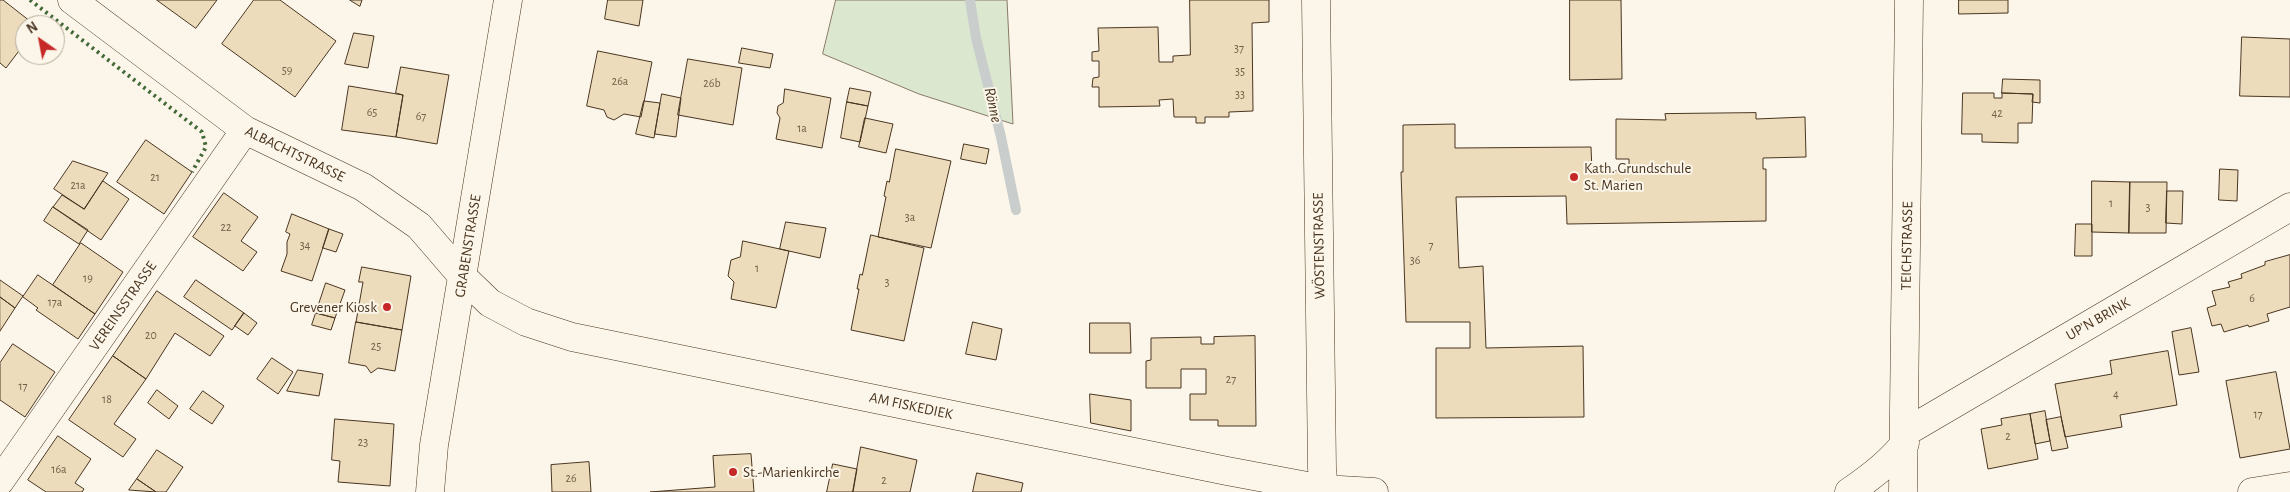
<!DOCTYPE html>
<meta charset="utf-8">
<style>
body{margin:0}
#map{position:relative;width:2290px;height:492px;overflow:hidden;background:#fbf6e9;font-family:"Alegreya Sans",sans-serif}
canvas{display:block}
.north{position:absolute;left:15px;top:15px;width:50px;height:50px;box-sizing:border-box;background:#fbf6e9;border:1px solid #b4a999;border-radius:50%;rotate:327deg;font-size:14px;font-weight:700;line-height:20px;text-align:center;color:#4a3520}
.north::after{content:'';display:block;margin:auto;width:18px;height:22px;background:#c62828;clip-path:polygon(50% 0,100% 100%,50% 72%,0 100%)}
</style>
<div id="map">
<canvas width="2290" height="492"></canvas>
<div class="north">N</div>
</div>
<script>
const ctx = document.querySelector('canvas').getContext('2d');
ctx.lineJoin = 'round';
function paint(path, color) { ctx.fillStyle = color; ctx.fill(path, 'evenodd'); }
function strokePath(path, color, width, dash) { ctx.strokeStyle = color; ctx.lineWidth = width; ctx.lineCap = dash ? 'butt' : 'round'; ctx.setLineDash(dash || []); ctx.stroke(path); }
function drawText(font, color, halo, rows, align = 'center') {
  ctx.font = font + ' "Alegreya Sans",sans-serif'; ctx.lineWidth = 4; ctx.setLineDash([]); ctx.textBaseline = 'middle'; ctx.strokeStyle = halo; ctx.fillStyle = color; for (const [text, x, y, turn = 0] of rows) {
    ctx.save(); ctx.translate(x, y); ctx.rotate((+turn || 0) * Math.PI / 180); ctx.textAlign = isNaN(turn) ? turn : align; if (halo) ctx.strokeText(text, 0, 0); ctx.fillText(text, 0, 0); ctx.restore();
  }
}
const green = new Path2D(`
 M836 0H1007L1013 124 919 94 823 54Z`);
paint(green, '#dce7d0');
strokePath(green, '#887966', 1);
strokePath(new Path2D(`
 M970 0 976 38 1001 137 1016 210`), '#c9cecd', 10);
const building = new Path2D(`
 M0 0H3L35 25H25V43L6 68 0 63Z
 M157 0H217L196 28Z
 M254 0H280L336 41 295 97 222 44Z
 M350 0H362L360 6Z
 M608 0H643L639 26 605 19Z
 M1190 0H1269V22L1252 23 1253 111 1229 112V117H1205V123H1196V117H1174L1173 99 1159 100 1160 106 1099 107V87H1092L1093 78 1099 77V61H1092V52L1099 51 1098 28 1158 27 1159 62H1173V56L1190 55Z
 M1570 0H1621L1622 79 1570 80Z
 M1959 0H2008V13L1959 14Z
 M354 33 374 36 368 68 345 64Z
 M2242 37 2290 39V97L2240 96Z
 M742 48 773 54 770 68 739 63Z
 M598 51 652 62 641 117 624 114 614 120 607 117 604 110 587 106Z
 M688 59 742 68 733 125 678 115Z
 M401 67 449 75 437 144 396 137 403 95 396 93Z
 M2003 79 2040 80V103L2032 102 2033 94 2002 93Z
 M349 86 403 95 396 137 342 130Z
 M850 88 871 92 868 106 847 102Z
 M785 89 831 98 822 148 776 139 780 118 777 113 778 106 783 103Z
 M1963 93H1994V98H2002V93L2033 94 2032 123H2018V143L1982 142V134H1962Z
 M662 94 681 98 676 137 655 134Z
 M644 101 660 103 654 138 636 134Z
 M847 102 868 106 860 142 841 138Z
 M1756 113V119L1805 117 1806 157 1763 158V169H1766V221L1567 224 1566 196 1456 197 1459 268 1483 266 1486 348 1583 346 1584 417 1436 418V348H1470V322H1406L1401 172H1403V125L1455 124V148L1591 147 1592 172 1629 170V159H1616V119L1666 120 1665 114Z
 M865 118 893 124 886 153 859 147Z
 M146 140 192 172 164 214 117 182Z
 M964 144 989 149 986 164 961 159Z
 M896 149 951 161 931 248 878 237 886 197 884 196 887 181 889 182Z
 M73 161 108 173 84 209 54 189Z
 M2220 169 2238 170 2237 201 2219 200Z
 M103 181 129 199 101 240 53 207 62 195 84 209Z
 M2092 181 2130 182 2129 233 2092 232Z
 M2130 182H2167L2166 233H2129Z
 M2167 191H2183L2182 224 2166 223Z
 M224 193 258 217 241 241 257 252 243 271 193 237Z
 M53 207 88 230 79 244 44 221Z
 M292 214 329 229 312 281 281 271 287 254V242L290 234 286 232Z
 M786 222 826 228 820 258 780 249Z
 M2076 224H2092V256H2075Z
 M329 229 343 234 336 252 323 248Z
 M871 235 924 248 904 341 851 330 859 289H857L860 274 862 275Z
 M743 241 789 251 776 308 731 299 734 282 728 276 731 260 740 257Z
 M81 243 123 272 95 314 53 285Z
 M2290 255V307L2267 314 2269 321 2249 327 2248 325 2224 332 2221 324 2212 326 2207 308 2216 305 2212 291 2230 287 2228 282 2242 278 2241 274 2265 265V262Z
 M362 267 411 276 402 330 356 322 363 282H359Z
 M38 275 95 314 78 339 36 310 38 308 23 297Z
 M0 280 23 296 15 308 0 297Z
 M196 280 244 313 232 330 184 297Z
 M326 283 345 290 335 318 316 313Z
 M157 291 224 336 210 356 175 333 146 379 113 356Z
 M0 297 15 308 0 331Z
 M244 313 257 323 248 335 235 326Z
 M316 313 335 318 331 330 312 325Z
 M356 322 402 330 395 371 378 368 371 373 366 366 349 363Z
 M973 322 1002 329 996 360 966 354Z
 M1090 323H1130L1131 353H1090Z
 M2191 328 2199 372 2179 375 2172 332Z
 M1255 336 1256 426H1218V420H1190V394H1206V369H1181V388H1146V361L1151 360V338L1201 337V344H1214V337Z
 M13 344 55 372 25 417 0 400V363Z
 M2168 351 2177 405 2120 415 2122 427 2065 437 2055 384 2112 374 2110 361Z
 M113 356 146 379 114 424 136 439 123 457 69 420Z
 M272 358 293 372 278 394 257 379Z
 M298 370 323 374 319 396 287 391Z
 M2276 372 2290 449 2240 458 2226 381Z
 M157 390 178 406 169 419 148 403Z
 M203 391 224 406 212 424 190 409Z
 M1090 394 1131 400V431L1091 423Z
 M2045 411 2050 441 2035 444 2030 414Z
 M2030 414 2038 459 1988 469 1981 429 2002 425 2001 419Z
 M2061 417 2068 448 2052 451 2046 420Z
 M335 419 394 424 390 486 338 482 340 461 332 460Z
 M58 436 91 459 75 483 84 489 82 492H46L28 480Z
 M861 447 917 460 910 492H853Z
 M157 450 183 467 166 492H156L137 479Z
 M751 454 754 492H650L715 487 713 456Z
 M589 462 591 492H552L551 465Z
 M833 464 857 469 853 492H827Z
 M977 473 1023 483 1021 492H973Z
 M137 479 156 492 129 490Z`);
paint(building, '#ecdcbc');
strokePath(building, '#4a3520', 1);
const street = new Path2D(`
 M72 0 245 130 363 187 419 226 463 277 490 303 526 322 572 337 1227 471 1323 489 1374 492
 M1316 0 1322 468 1324 492
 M1906 432 2290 207
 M0 481 245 130
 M430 492 434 445 508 0
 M1849 492C1870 478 1890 463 1905 443
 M1903 492 1909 0
 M2252 492 2290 486`);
strokePath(street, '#4a3520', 29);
strokePath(street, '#fbf6e9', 28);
strokePath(new Path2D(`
 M30 0 202 132 206 147 192 172`), '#436837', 4, [2.5, 4]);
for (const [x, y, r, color] of [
 [1574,177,5,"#c62828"],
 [387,307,5,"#c62828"],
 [733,472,5,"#c62828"]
]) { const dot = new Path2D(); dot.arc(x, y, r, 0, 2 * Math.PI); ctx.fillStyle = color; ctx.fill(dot); strokePath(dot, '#fbf6e9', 2); }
drawText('12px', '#725f47', null, [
 ["37",1239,48],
 ["59",287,70],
 ["35",1240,71],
 ["26a",620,81],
 ["26b",712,83],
 ["33",1240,94],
 ["65",372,112],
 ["42",1997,113],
 ["67",421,116],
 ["1a",802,128],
 ["21",155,177],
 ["21a",78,185],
 ["1",2111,203],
 ["3",2148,207],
 ["3a",910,217],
 ["22",226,227],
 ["34",305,245],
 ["7",1431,245],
 ["36",1415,260],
 ["1",757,268],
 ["19",88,278],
 ["3",887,282],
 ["6",2252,298],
 ["17a",55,302],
 ["20",151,335],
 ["25",376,346],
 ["27",1231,379],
 ["17",23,386],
 ["4",2116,394],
 ["18",107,399],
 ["17",2258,414],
 ["2",2008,436],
 ["23",363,442],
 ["16a",59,469],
 ["26",571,478],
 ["2",884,480]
]);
drawText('15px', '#4a3520', '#fbf6e9', [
 ["ALBACHTSTRASSE",295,154,26],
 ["GRABENSTRASSE",468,246,-81],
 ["WÖSTENSTRASSE",1319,246,-91],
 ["TEICHSTRASSE",1907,246,-89],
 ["VEREINSSTRASSE",123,306,-55],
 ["UP'N BRINK",2098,319,-30],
 ["AM FISKEDIEK",911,406,12]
]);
drawText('15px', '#4a3520', '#fbf6e9', [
 ["Kath. Grundschule",1584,168],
 ["St. Marien",1584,185],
 ["Grevener Kiosk",377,307,"right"],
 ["St.-Marienkirche",743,472]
], 'left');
drawText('italic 16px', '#4a3520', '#fbf6e9', [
 ["Rönne",993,105,78]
]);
</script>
